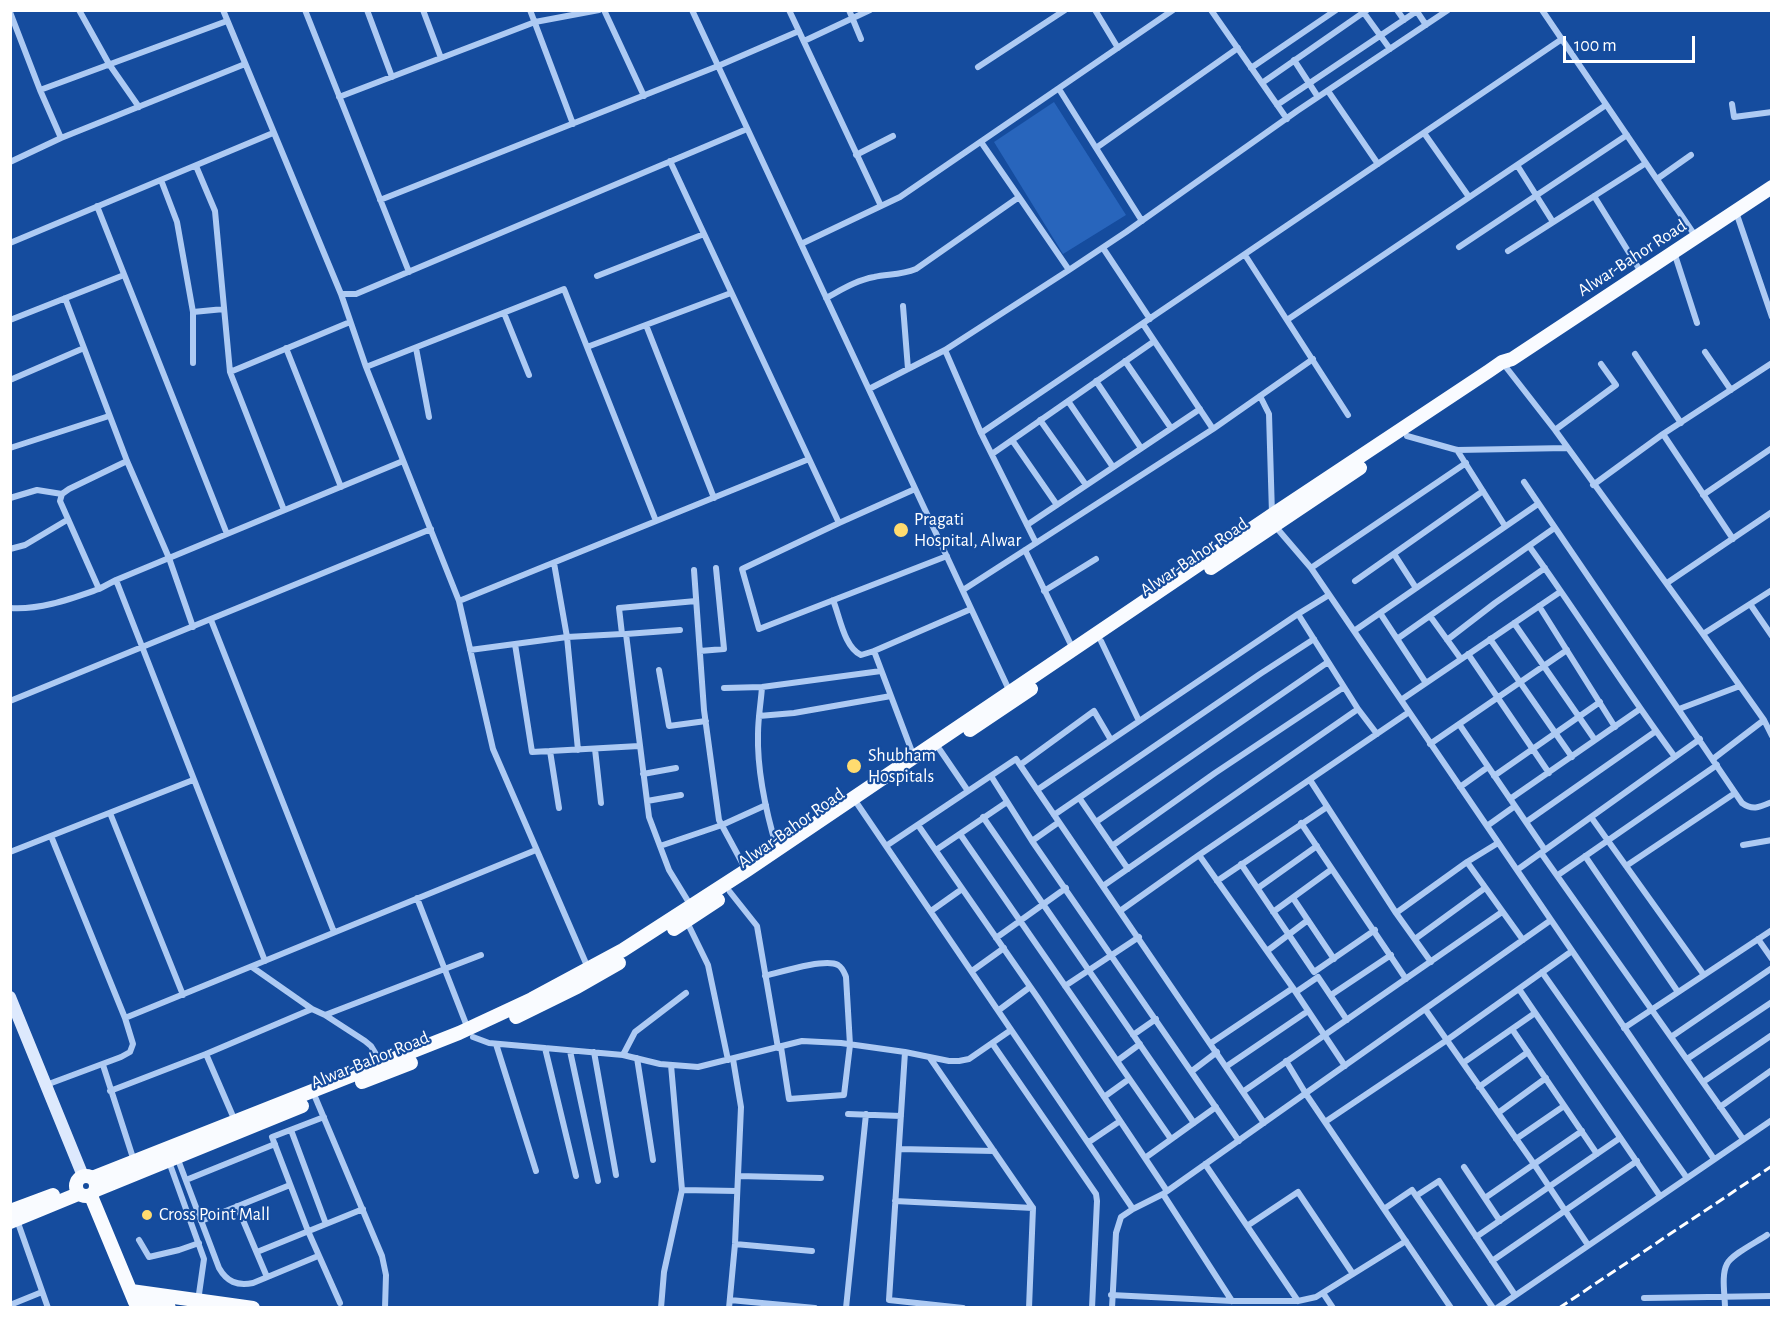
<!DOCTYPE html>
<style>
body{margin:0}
#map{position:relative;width:1782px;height:1318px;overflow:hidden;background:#154c9e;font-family:"Alegreya Sans",sans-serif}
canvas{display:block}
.frame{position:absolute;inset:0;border:12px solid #fff;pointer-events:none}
.scale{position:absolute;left:1563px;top:36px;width:132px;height:27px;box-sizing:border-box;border:3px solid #fff;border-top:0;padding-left:8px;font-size:18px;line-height:21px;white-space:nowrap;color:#fff;-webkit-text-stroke:4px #154c9e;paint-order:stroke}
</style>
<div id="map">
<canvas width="1782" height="1318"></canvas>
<div class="frame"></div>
<div class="scale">100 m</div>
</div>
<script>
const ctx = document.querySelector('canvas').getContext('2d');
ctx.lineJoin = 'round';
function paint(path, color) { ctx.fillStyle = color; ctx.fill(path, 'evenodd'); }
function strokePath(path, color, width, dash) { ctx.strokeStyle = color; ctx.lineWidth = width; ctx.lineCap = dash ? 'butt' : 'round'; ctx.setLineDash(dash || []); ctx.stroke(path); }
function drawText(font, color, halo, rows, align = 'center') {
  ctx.font = font + ' "Alegreya Sans",sans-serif'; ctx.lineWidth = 4.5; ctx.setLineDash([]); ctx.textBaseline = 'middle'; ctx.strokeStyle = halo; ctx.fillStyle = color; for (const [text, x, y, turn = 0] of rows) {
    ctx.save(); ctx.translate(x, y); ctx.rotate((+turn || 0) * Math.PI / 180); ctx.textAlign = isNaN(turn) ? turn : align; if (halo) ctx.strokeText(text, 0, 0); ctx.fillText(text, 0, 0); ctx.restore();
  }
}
paint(new Path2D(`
 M1054 102 1126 215 1063 254 994 142Z`), '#2865bc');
strokePath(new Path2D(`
 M79 10 109 64 139 107
 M223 10 341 294H356L747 129
 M305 10 409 272
 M367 10 392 77
 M423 10 441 58
 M530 10 573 124
 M604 10 644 96
 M692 10 1010 692
 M789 10 881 206
 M849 10 861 39
 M1095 10 1118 48
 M1211 10 1287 119
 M1397 10 1404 20
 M1416 10 1426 25
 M1542 10 1696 237
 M10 12 40 90 61 138
 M1364 13 1390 49
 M804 41 870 10
 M1294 60 1318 97
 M978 67 1065 10
 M1251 68 1336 10
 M1262 83 1367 10
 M1059 89 1096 148
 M40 90 227 21
 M1328 91 1378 164
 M339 97 535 22 599 10
 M1732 104 1734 117 1772 112
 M1277 105 1417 11
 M1424 133 1469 197
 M856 155 893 136
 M670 161 839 523 915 489
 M10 162 61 138 245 64
 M1517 165 1553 222
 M196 166 215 211 230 372 284 510
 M1657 179 1691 155
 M161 180 177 222 193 312V363
 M1594 196 1641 272
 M1019 197 1069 270
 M380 200 718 66 799 31
 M97 206 227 534
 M1736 212 1772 317
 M1142 221 1096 148 1238 48
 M10 243 273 133
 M801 244 900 197 1173 10
 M1459 247 1627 135
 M1103 248 1150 319
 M1508 251 1646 163
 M1674 252 1697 323
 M1245 255 1348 415
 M597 276 704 234
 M341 294 366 367 459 601 493 749 588 968
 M65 298 127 461 169 558 193 627
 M826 298C841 290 857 280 874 277 889 274 901 275 916 269L1019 197 981 142
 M903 306 908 369
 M193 312 224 309
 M504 313 529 375
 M10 320 124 275
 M1287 320 1606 105
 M1143 324 1213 429
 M646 325 714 498
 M587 347 656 521
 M286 348 341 487
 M416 348 429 417
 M945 350 981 433 1036 543
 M1705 352 1731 390
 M1635 354 1681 423
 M1125 361 1171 428
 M1502 362 1555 430 1703 634 1772 590
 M366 367 564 289 587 347 731 293
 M230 372 350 322
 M10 380 84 348
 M1096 381 1141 448
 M869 389 945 350 1069 270 1126 232 1297 111 1448 10
 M1260 396 1269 414 1272 514
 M1068 401 1113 467
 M1040 420 1086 485
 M1555 430 1616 385 1601 364
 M981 433 1562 39
 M1663 434 1733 539
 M1407 436 1457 450 1567 448
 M1012 440 1057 505
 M10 448 109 416
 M1457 450 1505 526
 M992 454 1153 342
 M127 461 69 489 62 494 60 501 99 589 116 580 403 461
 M1524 482 1742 803C1753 811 1760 807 1772 802
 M1593 485 1663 434 1772 363
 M1703 495 1772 448
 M10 498 37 490 62 494
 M839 523 742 569 759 629 947 556
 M1027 525 1200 409
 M1275 526 1311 568 1714 1159
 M1529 546C1579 615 1624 688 1675 757
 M10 549 25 545 67 520
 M1025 550 1073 649
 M1394 554 1416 588
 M554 563 567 637 578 750
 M1311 568 1466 463
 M694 570 704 710 719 820 746 870
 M116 580 265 961
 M1355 581 1483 491
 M1667 583 1772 512
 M963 590 1213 429 1313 359
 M1044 591 1096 559
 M833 600C840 617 844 647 861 655L874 651 914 757
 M459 601 809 459
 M1750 604 1772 636
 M1539 606 1615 727
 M10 608C41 610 70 599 99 589
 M1380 613 1426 683
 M1298 614 1358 709 1377 734
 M1430 616 1461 659
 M211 620 334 932
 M1514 623 1595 740
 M680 630 626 634 649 817 669 870 691 906
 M1354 631 1538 504
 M1703 634 1764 720 1772 736
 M1397 639 1553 529
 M1490 639 1572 757
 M1447 640 1495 603 1545 568
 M1101 641 1139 721
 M515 644 532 752 639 746
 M470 650 567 637 622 634 619 608 696 601
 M700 651 724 649 716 568
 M874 651 971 609
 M1468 654 1549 773
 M659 670 669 726 706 721
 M762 687C761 702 758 718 758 734 757 772 766 812 777 849
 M724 688 762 687 881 671
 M1401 700 1560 592
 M10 701 431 529
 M1679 709 1740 686
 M759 716 794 713 891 696
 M1459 724 1545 850
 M1430 744 1567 650
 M595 749 601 803
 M940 750 968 791
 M550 751 559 808
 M1713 759 1764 720
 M1020 765 1094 711 1111 740
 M643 774 676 768
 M991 776 1032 841 1239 1141
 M1494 776 1600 702
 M1310 780 1396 913 1431 962
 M1460 787 1488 767
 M1037 790 1298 614 1329 595
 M854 799 1133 1209 1121 1217 1116 1233 1112 1308
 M1080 799 1128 869
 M1510 799 1640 709
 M647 801 681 795
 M110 813 183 995
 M1054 815 1260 674 1314 639
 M983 817 1194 1123
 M1591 817 1704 975
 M1096 822 1328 662
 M1526 822 1656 731
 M1301 823 1406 979
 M918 825 1038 998 1167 1191
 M1487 826 1515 806
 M960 834 1171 1139
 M1032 841 1059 822
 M1743 845 1772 840
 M660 846 722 825 766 805
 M886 846 1016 759 1264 1123
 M1112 846 1215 773 1344 687
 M936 850 1007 802
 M10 852 193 780
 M1541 853 1743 1139
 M1199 855 1293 988 1345 1066
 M1585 856 1678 992
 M1467 862 1523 940
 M1241 864 1314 972 1375 930
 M1626 866 1735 793
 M1517 870 1700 739
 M1558 875 1717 765
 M1217 881 1327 807
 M1103 886 1358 709
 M1258 888 1317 846
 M730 892 757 926 778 1048
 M417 898 468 1029
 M1293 898 1334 959
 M931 911 962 889
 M1120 911 1199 855 1409 712
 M1273 912 1332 869
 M1396 913 1467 862 1498 843
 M687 922 708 965 728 1060
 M996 938 1066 888
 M1415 939 1485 888
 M1758 939 1772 959
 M1267 951 1308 920
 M252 967 312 1009 325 1015 365 1041 371 1046 382 1064
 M972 971 1004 948
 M1542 972 1687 1178
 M765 976C781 972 825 958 838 965 843 968 844 972 846 977L850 1045 844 1095 789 1099 781 1047
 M1065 986 1139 937
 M1519 989 1660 1196
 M1296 992 1318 977 1347 1020
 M1331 995 1391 955
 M1425 1009 1534 1164 1588 1245
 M999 1010 1030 987
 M325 1015 481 955
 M125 1018 536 850
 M1624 1028 1772 930
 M1512 1029 1597 1154
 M1133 1035 1156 1019
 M473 1037 489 1043 623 1055 660 1064 698 1067 802 1041 841 1043 905 1052 949 1061H959L969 1059 1011 1030
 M1671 1037 1772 968
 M992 1043 1096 1194 1097 1201 1092 1308
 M1211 1043 1293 988
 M496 1044 536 1171
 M545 1048 576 1176
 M570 1051 598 1181
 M594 1052 616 1175
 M905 1052 889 1300 963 1308
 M206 1054 235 1121
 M623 1055 635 1032 686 993
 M637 1058 653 1160
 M930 1058 1033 1208 1029 1308
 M1687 1059 1772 1002
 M1117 1061 1140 1044
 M1286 1061 1306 1094 1451 1308
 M1463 1063 1535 1013
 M103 1065 134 1161
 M1227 1066 1308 1011
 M1192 1071 1217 1052
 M1703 1082 1772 1035
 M46 1085 121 1057 130 1052 133 1044 125 1018 51 836
 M1479 1087 1528 1052
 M110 1091 206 1054 312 1009
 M1244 1091 1502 912
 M313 1092 382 1256 386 1275 385 1308
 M1104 1097 1129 1079
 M1720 1107 1772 1070
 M1498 1113 1546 1078
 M848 1114 901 1116
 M324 1117 272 1137 308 1231 340 1303
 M1325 1122 1447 1040 1572 951
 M291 1130 326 1224
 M1516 1139 1564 1106
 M1089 1142 1120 1121
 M899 1149 994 1151
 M177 1157 219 1268C227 1282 237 1286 253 1283L318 1256
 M1145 1158 1216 1107
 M168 1159 204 1259 197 1308
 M1205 1164 1298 1301
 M1464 1167 1500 1221
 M738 1176 821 1178
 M186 1180 275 1144
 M682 1190 737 1191
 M1163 1194 1232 1301
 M1416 1196 1439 1181 1515 1295
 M1485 1198 1582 1131
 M895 1201 1033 1208
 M237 1206 267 1277
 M1133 1209 1163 1194 1551 920
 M1384 1209 1412 1190 1493 1308
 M17 1220 48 1308
 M201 1221 290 1185
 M1247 1226 1298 1192 1353 1274
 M1476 1237 1620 1138
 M139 1240 149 1257 179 1250 199 1243
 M735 1244 812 1251
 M257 1252 363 1209
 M1492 1261 1637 1161
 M1323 1293 1333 1308
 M1111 1295 1232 1301H1298L1316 1297 1406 1241
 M1644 1298 1772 1296
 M730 1300 815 1308
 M10 1305 42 1292
 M661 1308 664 1272 682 1190 671 1065
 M729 1308 735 1244 741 1107 733 1059
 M846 1308 866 1114
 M1497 1308 1772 1120
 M1725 1308C1725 1295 1721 1275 1727 1264 1732 1254 1757 1242 1767 1235`), '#adcaf3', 6);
strokePath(new Path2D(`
 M10 997 83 1176`), '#dde9fd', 12);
strokePath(new Path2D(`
 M1211 568 1360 468
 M970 730 1031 689
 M674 929 718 900
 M516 1017 577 987 619 963
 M362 1082 411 1063
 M76 1186a10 10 0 1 1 20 0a10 10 0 1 1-20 0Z
 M92 1178 459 1033 532 999 623 950 747 870 1272 515 1489 371 1502 362 1512 359 1772 187
 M96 1190 302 1106
 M91 1196 135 1302 169 1308
 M10 1211 53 1195
 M10 1222 78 1194
 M131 1291 253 1308`), '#f9fbff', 14);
strokePath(new Path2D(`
 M1559 1308 1772 1166`), '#fff', 3, [10, 4.5]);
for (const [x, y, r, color] of [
 [901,530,8,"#ffdb6f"],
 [854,766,8,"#ffdb6f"],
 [147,1215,6,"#ffdb6f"]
]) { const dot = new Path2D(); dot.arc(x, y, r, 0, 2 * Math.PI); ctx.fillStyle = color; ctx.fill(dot); strokePath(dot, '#154c9e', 2); }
drawText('18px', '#fff', '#154c9e', [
 ["Alwar-Bahor Road",1632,258,-33],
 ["Alwar-Bahor Road",1194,557,-34],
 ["Alwar-Bahor Road",791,828,-35],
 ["Alwar-Bahor Road",370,1060,-22]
]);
drawText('18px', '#fff', '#154c9e', [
 ["Pragati",914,520],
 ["Hospital, Alwar",914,541],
 ["Shubham",868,756],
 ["Hospitals",868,777],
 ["Cross Point Mall",159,1215]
], 'left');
</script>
